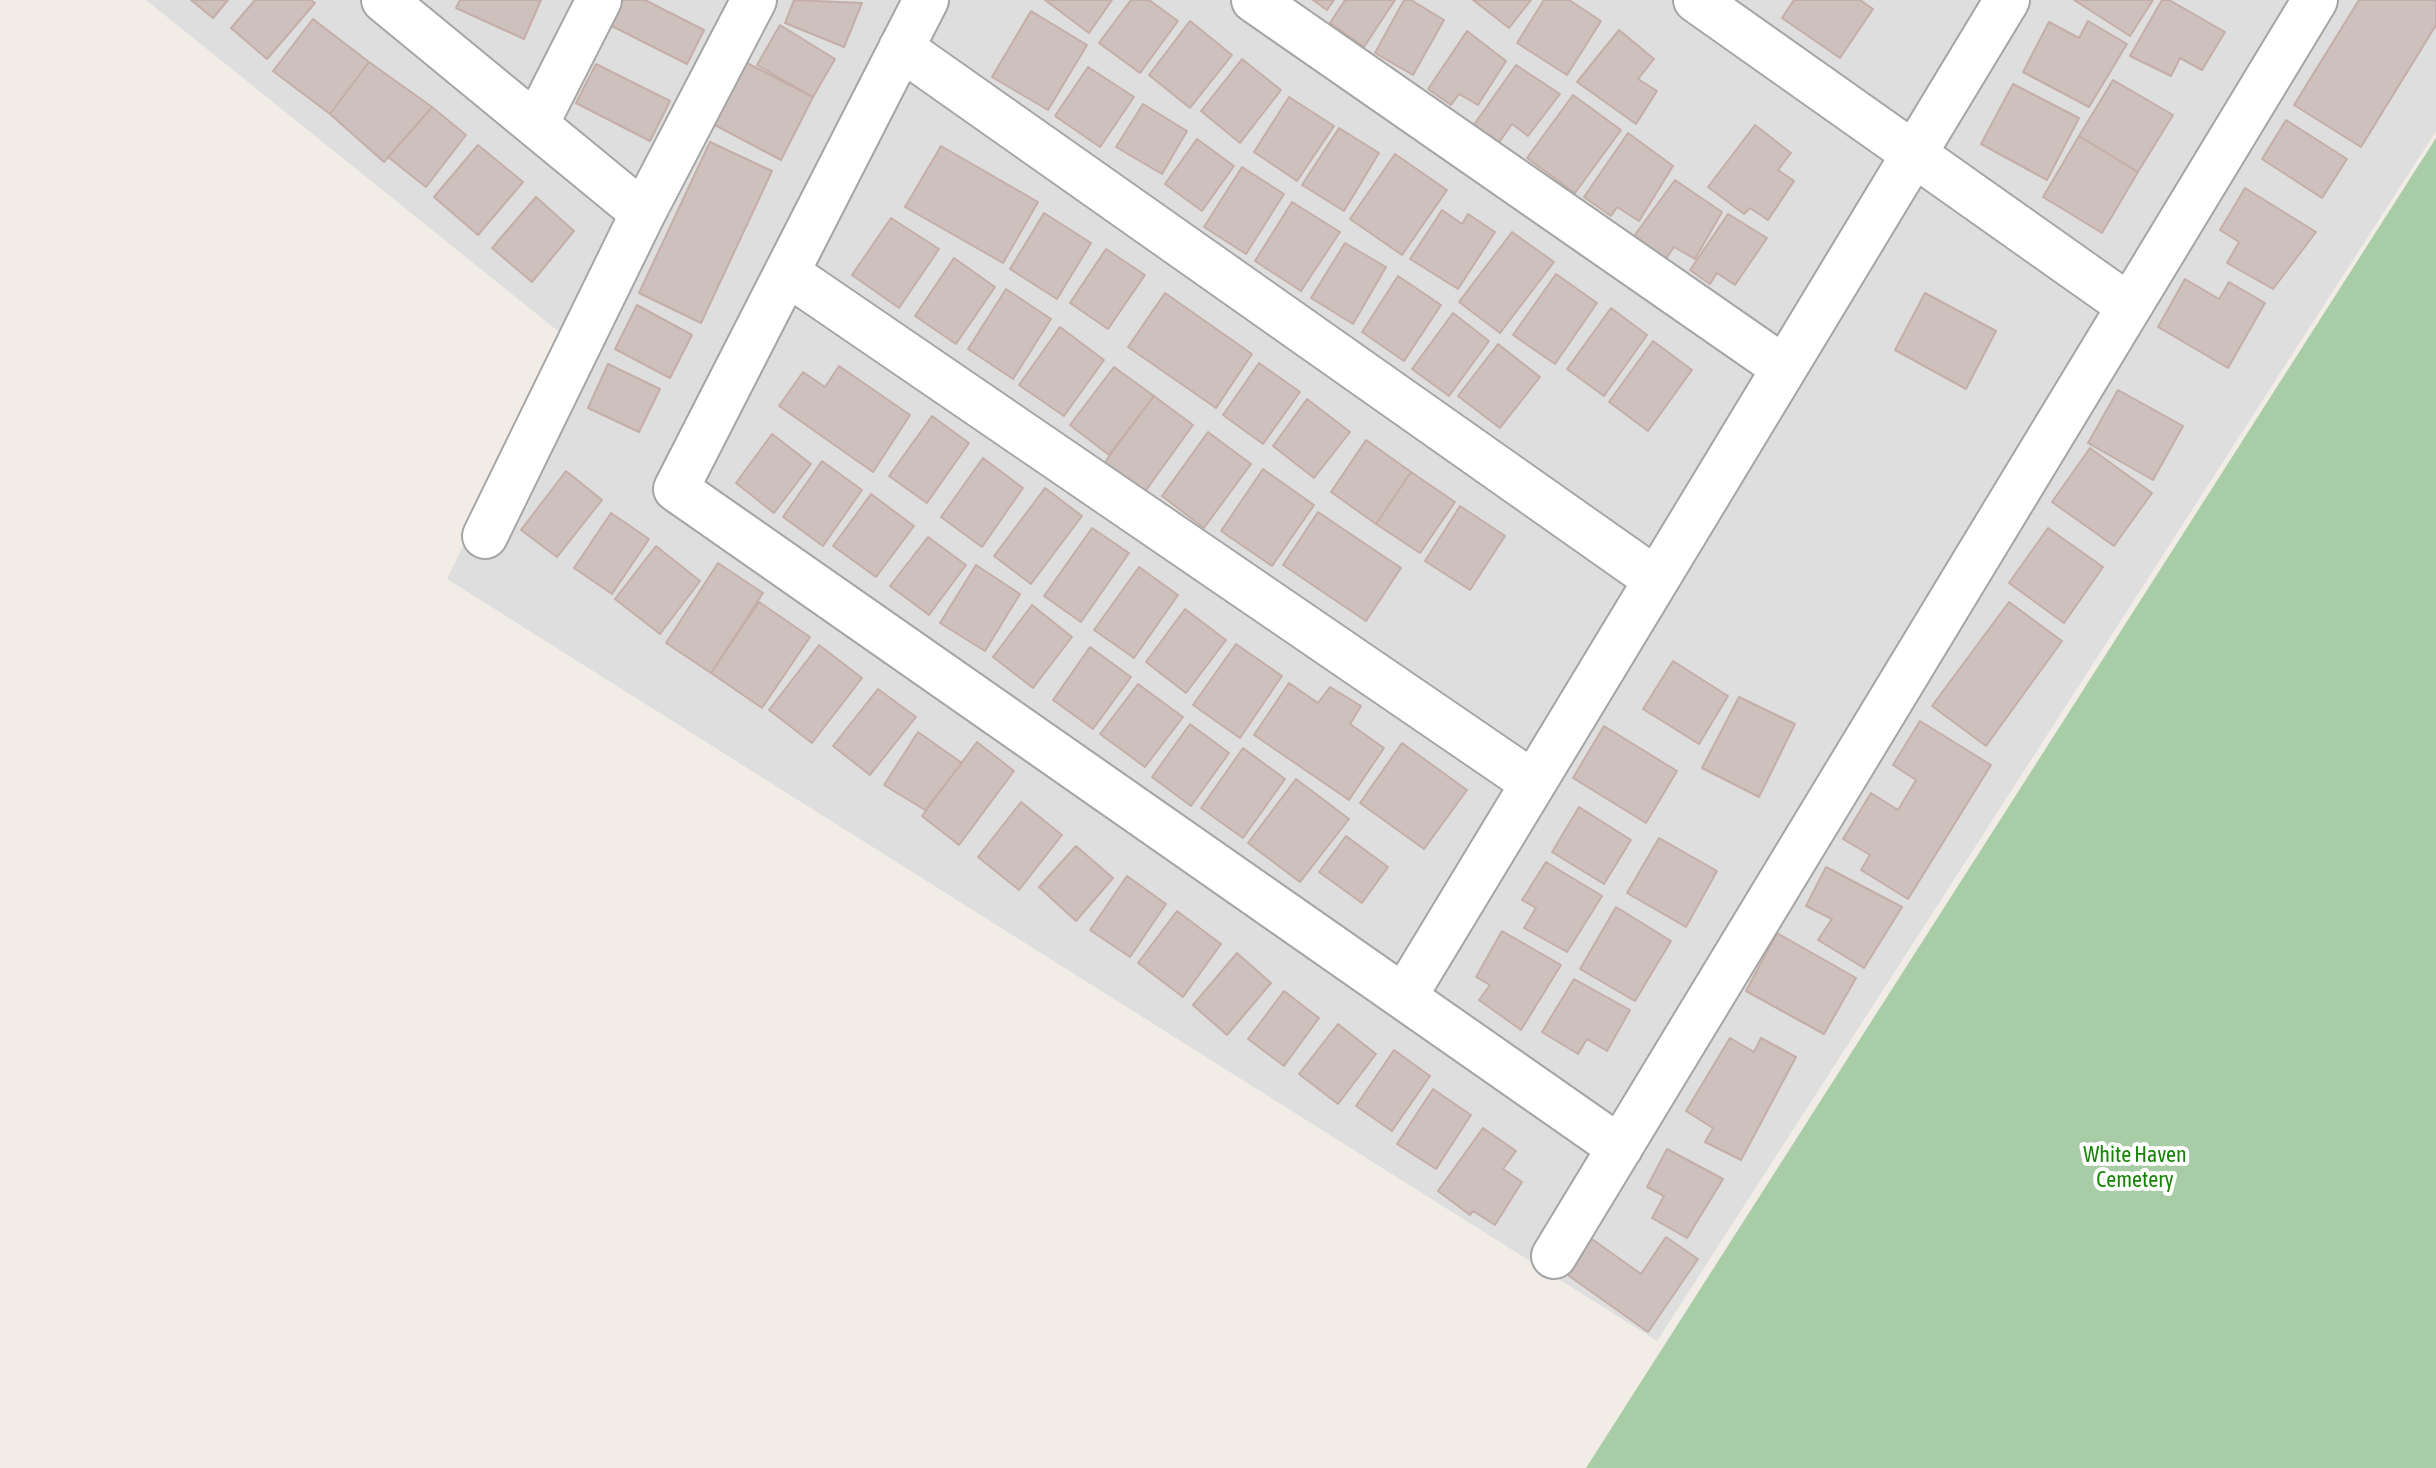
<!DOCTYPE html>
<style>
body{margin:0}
canvas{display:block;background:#f2ece7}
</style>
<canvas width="2436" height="1468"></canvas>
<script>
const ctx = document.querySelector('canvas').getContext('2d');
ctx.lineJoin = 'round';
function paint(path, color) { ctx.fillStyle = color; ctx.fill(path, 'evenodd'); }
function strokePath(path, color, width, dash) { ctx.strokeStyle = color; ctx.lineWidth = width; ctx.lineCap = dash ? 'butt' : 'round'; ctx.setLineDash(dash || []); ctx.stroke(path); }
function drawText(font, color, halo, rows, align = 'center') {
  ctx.font = font + ' "Asap Condensed",sans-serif'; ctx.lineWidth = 8; ctx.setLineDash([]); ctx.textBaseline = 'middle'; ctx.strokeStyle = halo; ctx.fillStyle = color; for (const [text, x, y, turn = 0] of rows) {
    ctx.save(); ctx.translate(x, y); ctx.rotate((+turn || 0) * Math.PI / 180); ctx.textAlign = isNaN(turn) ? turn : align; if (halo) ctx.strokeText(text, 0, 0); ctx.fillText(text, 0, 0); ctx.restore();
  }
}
paint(new Path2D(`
 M146 0H2436V131L1657 1341 447 579 564 336Z`), '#dfdede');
paint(new Path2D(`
 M2436 138V1468H1586L1676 1327Z`), '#a8cca6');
const building = new Path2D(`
 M191 0H228L213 18Z
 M255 0H311L315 3 267 59 231 28Z
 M460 0H541L524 39 456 8Z
 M613 0H645L704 30 687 64 602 21Z
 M794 0 862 3 844 47 785 23Z
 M1045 0H1112L1089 33Z
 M1131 0H1149L1178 21 1140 73 1099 43Z
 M1313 0H1334L1327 10Z
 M1345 0H1395L1364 47 1330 23Z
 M1404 0H1411L1444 20 1413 75 1375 53Z
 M1473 0H1531L1509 28Z
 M1544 0H1569L1601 21 1567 75 1517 43Z
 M1794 0H1860L1873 9 1840 58 1782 18Z
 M2074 0H2153L2130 36Z
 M2162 0H2169L2225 32 2202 70 2180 58 2171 76 2130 56Z
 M2359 0H2436V25L2361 147 2294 105Z
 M1031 11 1087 45 1048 110 992 77Z
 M313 19 369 62 330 114 273 71Z
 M1190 21 1232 55 1190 108 1149 75Z
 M2088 21 2127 44 2089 107 2023 72 2049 22 2079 38Z
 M780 25 835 59 813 97 757 65Z
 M1619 30 1654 59 1638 79 1657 91 1636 124 1577 82Z
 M1467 31 1506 61 1478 105 1459 94 1451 105 1428 89Z
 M1242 59 1281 90 1240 143 1201 111Z
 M369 62 432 107 384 162 330 114Z
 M745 62 813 97 781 160 713 124Z
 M596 64 670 101 650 141 576 103Z
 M1516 65 1560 94 1528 136 1512 124 1498 144 1473 126Z
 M1088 67 1134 97 1100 147 1055 116Z
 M2113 80 2173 115 2138 172 2079 136Z
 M2013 84 2079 118 2047 180 1981 144Z
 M1573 95 1621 130 1575 193 1527 158Z
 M1289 97 1334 126 1297 181 1254 152Z
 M1143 104 1187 131 1162 174 1116 147Z
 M432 107 466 135 426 187 388 157Z
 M2286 120 2347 159 2322 198 2262 159Z
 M1755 125 1791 153 1778 170 1794 181 1768 220 1750 208 1744 214 1708 187Z
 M1339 128 1379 153 1344 211 1302 185Z
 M1628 133 1673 166 1639 221 1617 207 1611 216 1584 197Z
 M2079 136 2138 172 2102 233 2043 197Z
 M1197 139 1234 166 1202 211 1165 184Z
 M710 142 772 171 701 323 639 293Z
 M478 145 523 182 478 235 434 197Z
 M941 146 1038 202 1003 263 905 207Z
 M1395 154 1447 190 1402 255 1350 219Z
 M1242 167 1284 194 1246 254 1204 227Z
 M1675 180 1722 212 1695 259 1674 247 1661 266 1629 243Z
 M2245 188 2316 232 2273 289 2227 263 2239 242 2220 230Z
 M536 197 574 231 532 282 492 248Z
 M1292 202 1340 232 1301 291 1255 261Z
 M1442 210 1462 224 1468 214 1495 232 1458 289 1410 259Z
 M1044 213 1091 243 1057 299 1010 269Z
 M1728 214 1767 238 1735 285 1717 273 1710 284 1690 270Z
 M891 218 939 249 899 308 852 275Z
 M1512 232 1554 262 1500 333 1459 302Z
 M1345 243 1386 267 1353 324 1311 298Z
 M1106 249 1145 275 1108 329 1070 303Z
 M954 258 995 287 956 344 915 316Z
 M1556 274 1597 303 1555 364 1513 335Z
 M1398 276 1441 305 1404 361 1362 332Z
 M2185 279 2219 299 2229 282 2265 303 2228 368 2158 327Z
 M1006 289 1051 319 1013 379 968 349Z
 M1165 293 1252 354 1216 408 1128 347Z
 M1925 293 1996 331 1966 389 1895 350Z
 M637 305 692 335 670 378 615 349Z
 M1611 308 1647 335 1604 396 1567 369Z
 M1453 313 1489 341 1449 396 1412 369Z
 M1060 327 1104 360 1064 416 1019 385Z
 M1653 341 1692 370 1648 431 1609 402Z
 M1498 344 1540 377 1500 428 1458 396Z
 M1259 363 1300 392 1263 444 1223 415Z
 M608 364 660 389 639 432 588 408Z
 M839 366 910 415 873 472 779 406 803 372 825 387Z
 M1114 367 1154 396 1109 455 1070 425Z
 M2118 390 2183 426 2153 480 2088 443Z
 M1154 396 1193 425 1139 500 1099 470Z
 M1307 399 1350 432 1314 478 1273 446Z
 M932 416 969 443 927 503 889 476Z
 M1208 432 1251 464 1204 528 1162 496Z
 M772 434 811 464 774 513 736 483Z
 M1366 440 1411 472 1376 524 1331 492Z
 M2090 448 2152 493 2114 546 2052 502Z
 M983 458 1023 488 982 547 941 517Z
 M822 461 862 490 823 546 783 517Z
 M1263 469 1314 505 1272 566 1221 531Z
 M566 471 602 500 557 557 521 530Z
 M1411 472 1455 502 1420 553 1376 524Z
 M1045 488 1082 516 1031 584 994 556Z
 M871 494 914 526 876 577 833 546Z
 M1460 506 1505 536 1470 590 1425 561Z
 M1318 512 1401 568 1366 621 1283 565Z
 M611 513 649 539 612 594 574 568Z
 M1092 528 1129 553 1081 622 1044 596Z
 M2048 528 2103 567 2064 623 2009 583Z
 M928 537 966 565 929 615 890 586Z
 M656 546 700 581 660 634 615 599Z
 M718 563 763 593 711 673 666 643Z
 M976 565 1020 594 985 651 940 623Z
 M1139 567 1178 595 1134 658 1094 630Z
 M759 602 810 637 762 708 711 673Z
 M2009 602 2062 641 1986 746 1932 706Z
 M1032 605 1072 637 1033 688 993 657Z
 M1185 609 1226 640 1186 693 1146 662Z
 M1236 644 1282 676 1240 738 1193 705Z
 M819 645 862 678 812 743 769 710Z
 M1090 647 1131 677 1093 729 1053 700Z
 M1673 661 1728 696 1699 744 1643 709Z
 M1289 683 1318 703 1330 687 1361 706 1350 724 1384 748 1349 800 1254 735Z
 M1138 684 1183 717 1145 767 1100 734Z
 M878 689 916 717 870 775 833 746Z
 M1739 697 1795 724 1759 797 1702 768Z
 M1920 721 1991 765 1908 899 1861 870 1870 855 1843 839 1871 793 1898 810 1916 780 1893 765Z
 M1190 724 1229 753 1191 806 1152 777Z
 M1604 726 1677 771 1646 823 1573 778Z
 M918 732 962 763 925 810 884 785Z
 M977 742 1014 771 959 845 922 816Z
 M1402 743 1467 790 1424 849 1360 803Z
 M1243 748 1285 779 1243 838 1201 808Z
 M1296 779 1349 819 1300 882 1248 843Z
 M1021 802 1062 835 1019 890 978 857Z
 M1579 807 1631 840 1604 884 1552 852Z
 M1346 836 1388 867 1362 903 1319 872Z
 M1659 838 1717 871 1686 927 1627 893Z
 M1076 846 1113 878 1076 921 1039 887Z
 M1546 862 1602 896 1567 952 1524 928 1536 908 1522 900Z
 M1826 867 1902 907 1864 968 1818 940 1832 919 1806 906Z
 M1127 876 1166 904 1130 957 1090 930Z
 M1616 907 1671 941 1635 1001 1580 969Z
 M1177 911 1221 944 1183 997 1138 963Z
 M1502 931 1561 965 1521 1030 1479 1000 1490 985 1476 977Z
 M1777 933 1856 978 1824 1034 1746 991Z
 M1237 953 1271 983 1227 1035 1193 1005Z
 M1574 979 1630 1010 1607 1051 1587 1039 1578 1054 1542 1032Z
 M1284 991 1319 1018 1284 1066 1248 1039Z
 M1338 1024 1376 1054 1338 1104 1299 1074Z
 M1730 1038 1754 1052 1761 1038 1796 1057 1741 1160 1705 1142 1713 1128 1686 1111Z
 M1394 1050 1430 1076 1392 1131 1356 1106Z
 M1433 1089 1471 1115 1436 1169 1397 1144Z
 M1483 1128 1516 1151 1503 1169 1522 1182 1495 1225 1473 1211 1470 1215 1438 1191Z
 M1667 1149 1723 1179 1687 1238 1652 1218 1664 1196 1647 1187Z
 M1589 1237 1641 1274 1666 1237 1698 1259 1648 1332 1565 1273Z`);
paint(building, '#cec0bc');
strokePath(building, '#c5aea8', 2);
const minor = new Path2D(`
 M384 0 643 213
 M926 0 676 489 1620 1148
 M1254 0 1784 368
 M1696 0 2129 306
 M901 48 1655 579
 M536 124 599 0
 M787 273 1533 783
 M485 536 643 213 754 0
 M1404 997 2007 0
 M1554 1256 2315 0`);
strokePath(minor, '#a5a5a5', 48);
strokePath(minor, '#fff', 44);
drawText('22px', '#158405', '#fff', [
 ["White Haven",2135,1155],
 ["Cemetery",2135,1180]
]);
</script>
